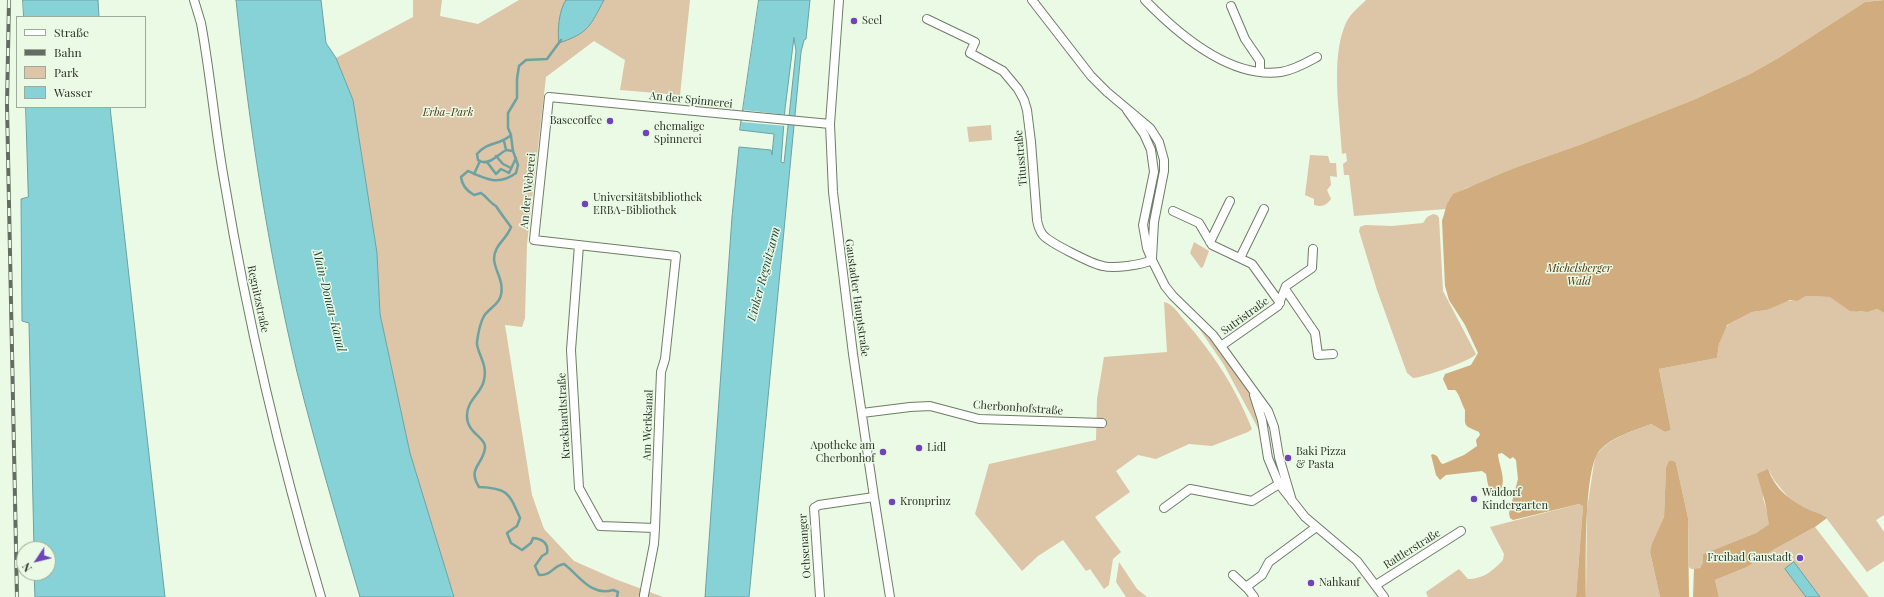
<!DOCTYPE html>
<meta charset="utf-8">
<style>
body{margin:0}
#map{position:relative;width:1884px;height:597px;overflow:hidden;background:#eafae4;font-family:"Playfair Display",serif}
canvas{display:block}
.legend{position:absolute;left:16px;top:16px;width:130px;height:92px;box-sizing:border-box;background:#eafae4;border:1px solid #9eaa9a;margin:0;padding:5px 7px;list-style:none;font-size:12px;color:#2c322a}
.legend li{display:flex;align-items:center;gap:8px;height:20px}
.legend b{width:20px;border:1px solid #9eaa9a}
.north{position:absolute;left:16px;top:541px;width:40px;height:40px;box-sizing:border-box;background:#eafae4;border:1px solid #9eaa9a;border-radius:50%;rotate:235deg;font-size:11px;font-weight:700;line-height:16px;text-align:center;color:#2c322a}
.north::after{content:'';display:block;margin:auto;width:14px;height:18px;background:#6e43bb;clip-path:polygon(50% 0,100% 100%,50% 72%,0 100%)}
</style>
<div id="map">
<canvas width="1884" height="597"></canvas>
<ul class="legend">
<li><b style="height:5px;background:#fff"></b>Straße</li>
<li><b style="height:5px;background:#646d61"></b>Bahn</li>
<li><b style="height:11px;background:#ddc5a7"></b>Park</li>
<li><b style="height:11px;background:#87d2d6"></b>Wasser</li>
</ul>
<div class="north">N</div>
</div>
<script>
const ctx = document.querySelector('canvas').getContext('2d');
ctx.lineJoin = 'round';
function paint(path, color) { ctx.fillStyle = color; ctx.fill(path, 'evenodd'); }
function strokePath(path, color, width, dash) { ctx.strokeStyle = color; ctx.lineWidth = width; ctx.lineCap = dash ? 'butt' : 'round'; ctx.setLineDash(dash || []); ctx.stroke(path); }
function drawText(font, color, halo, rows, align = 'center') {
  ctx.font = font + ' "Playfair Display",serif'; ctx.lineWidth = 3; ctx.setLineDash([]); ctx.textBaseline = 'middle'; ctx.strokeStyle = halo; ctx.fillStyle = color; for (const [text, x, y, turn = 0] of rows) {
    ctx.save(); ctx.translate(x, y); ctx.rotate((+turn || 0) * Math.PI / 180); ctx.textAlign = isNaN(turn) ? turn : align; if (halo) ctx.strokeText(text, 0, 0); ctx.fillText(text, 0, 0); ctx.restore();
  }
}
paint(new Path2D(`
 M413 0H442L440 16 478 24 519 0H690L680 95 620 90 625 60 594 41 546 77 527 244 525 318 522 327 505 325 532 495 544 529 574 561 615 579 663 597H454L410 453 380 314 377 253 353 100 336 58 413 17Z
 M1366 0H1883L1865 2 1780 57 1750 74 1693 100 1582 144 1517 167 1485 182 1466 188 1453 195 1446 209 1354 216 1349 175H1344L1343 164 1347 161 1346 153 1342 154C1340 116 1330 57 1346 23 1350 14 1359 7 1366 0Z
 M991 125 992 140 969 142 967 127Z
 M1310 155 1328 156 1330 163H1336L1337 177 1330 176 1331 185 1327 190 1331 199C1326 206 1322 207 1314 205V199L1305 195Z
 M1433 214 1437 215 1439 218 1443 291 1476 354C1473 360 1422 378 1413 378L1407 373 1377 290 1359 231 1360 227 1365 225 1392 226 1423 223 1427 217Z
 M1194 242 1209 251 1203 267 1201 268 1190 253Z
 M1806 296 1832 297 1860 312H1868L1877 309 1884 313V515L1876 520 1884 532V561L1867 572 1824 515 1812 511 1792 502 1774 480 1768 469 1763 498 1769 519V524L1756 533 1703 554V565L1698 569H1691L1689 567 1688 518 1676 463 1666 468 1664 517 1650 552 1660 597H1586L1587 509 1595 457C1608 438 1631 432 1651 424L1665 432 1671 430 1659 369 1717 358 1719 344 1723 330 1729 324 1752 312 1767 310 1786 301 1798 300Z
 M1164 302C1173 304 1179 314 1184 320 1213 353 1236 388 1252 429L1248 432 1212 446 1189 444 1156 459 1138 455 1116 471 1130 492 1095 517 1121 552 1113 559 1109 585 1104 589 1090 569 1086 571 1063 540 1038 556 1022 571 975 514 989 464 1096 440 1097 399 1104 357 1167 352Z
 M1194 321 1217 346 1244 384 1253 399 1261 429 1259 430 1224 365Z
 M1579 504 1583 506 1576 597H1428L1426 592 1459 569 1468 579C1483 579 1493 571 1503 560L1504 554 1490 527Z
 M1815 527 1869 597H1719L1715 580 1747 567 1775 549Z
 M1119 562 1137 589 1147 597H1126L1116 582Z`), '#ddc5a7');
paint(new Path2D(`
 M1884 0V313L1877 309 1868 312 1850 311 1830 297 1806 296 1797 301 1790 300 1767 310 1752 312 1727 325 1719 344 1717 358 1659 369 1671 430 1665 432 1651 424C1634 431 1613 436 1600 450 1583 467 1586 570 1586 597H1576L1583 506 1579 504 1513 520 1510 518 1509 513 1518 479 1516 460 1513 457 1510 459 1502 453 1498 454C1499 467 1509 484 1497 494 1487 490 1488 483 1486 474L1482 471 1446 475 1440 480 1436 475 1431 455 1433 454 1437 456 1441 463 1443 464 1464 455 1477 446 1476 440 1480 435 1479 432C1463 425 1465 427 1465 410 1462 405 1459 393 1455 390H1448L1443 379 1445 374 1471 365 1478 353 1465 325 1449 300 1445 286 1442 221 1447 204 1453 194 1517 167 1582 144 1693 100 1750 74 1780 57 1865 2Z
 M1669 461H1673L1676 463 1688 518 1689 597H1660L1650 552 1652 544 1664 517 1666 468Z
 M1768 469C1775 489 1791 502 1810 510 1816 513 1822 513 1827 518L1815 527 1775 549 1747 567 1715 580 1719 597H1693L1694 569 1700 568 1703 563V554L1756 533 1769 524 1765 502 1757 474Z`), '#d1ac7e');
const water = new Path2D(`
 M23 0H98L99 17H24Z
 M236 0H321L326 43 336 58 353 100 377 253 380 314 410 453 454 597H360C338 522 316 448 297 372 268 250 249 125 236 0Z
 M566 0H604C590 26 589 33 559 43 557 31 559 10 566 0Z
 M759 0H810L806 39 804 40 801 52 749 597H705L732 217 739 147 771 150 772 155 774 134 740 130ZM794 38 796 51 784 163 781 162 785 109Z
 M26 107H110L165 597H35L34 573H48V549H34L29 323 22 321 21 199 28 197Z
 M1794 562 1820 597H1806L1785 569Z`);
paint(water, '#87d2d6');
strokePath(water, '#6ca2a2', 1);
paint(new Path2D(`
 M744 110 787 115 786 126 742 122Z`), '#eafae4');
strokePath(new Path2D(`
 M561 40 547 59 526 60 519 66 517 79V98L508 113V128L511 135C501 145 486 142 477 154L478 160C488 167 497 155 506 150L513 151 518 165 516 173C499 186 485 179 468 171L461 177C462 186 467 191 474 195L481 193C487 197 490 203 496 206 501 214 506 220 511 227 507 239 494 245 494 259 495 272 504 280 501 295 499 305 489 308 484 316 480 323 478 334 477 342 476 352 488 363 484 380 482 393 467 400 467 415 466 433 486 437 485 448 483 465 467 468 479 487 508 488 509 493 520 518L517 526 507 533 511 543 522 550 531 543 533 538C542 539 549 543 547 553L542 556 535 566 539 575C552 576 552 566 564 564 579 575 591 597 613 590L618 592 617 597
 M511 136 513 151
 M504 141 506 150
 M496 156 503 164 511 168
 M487 162 496 174 501 169 509 173
 M509 173 516 158
 M474 174 480 161`), '#6ca2a2', 2.5);
const minor = new Path2D(`
 M194 0 201 23C211 77 215 131 225 185 248 324 281 462 321 597
 M839 0 830 124 833 192 853 354 874 497 890 597
 M1032 0 1091 76 1107 92 1150 128 1159 142 1164 160V171L1154 222 1152 258
 M1145 0C1178 34 1231 79 1281 72 1294 70 1306 63 1317 57
 M1231 6 1245 39 1260 61V72
 M927 19 975 42 970 53 1003 71 1018 89 1024 100 1027 110 1031 142 1037 220C1038 226 1039 230 1043 235 1050 243 1092 264 1103 266 1114 269 1141 265 1152 260
 M1127 110 1144 134 1151 150 1154 172 1143 225 1147 248 1152 260 1165 286 1173 296 1213 335 1268 411 1274 427 1279 457 1292 501
 M1173 211 1199 223 1212 245 1252 264 1280 303
 M1210 242 1230 201
 M579 245 571 350 579 488 600 526 655 528
 M1240 258 1264 209
 M1285 289 1315 333 1318 355 1333 354
 M1221 346 1278 306 1286 286 1312 268 1313 249
 M1254 395 1262 420 1268 458 1279 484 1305 517 1357 561 1384 597
 M862 413 910 407 930 406 979 419 1102 423
 M1164 508 1190 489 1252 501 1279 484
 M1233 575 1248 589 1254 597
 M1376 585 1461 531
 M1246 587 1262 575 1269 562 1315 528
 M644 595 654 544 655 528 661 372 665 359 676 256 534 240 549 97 830 124
 M820 597 814 508 819 505 874 497`);
strokePath(minor, '#6e7c68', 10);
strokePath(minor, '#fff', 8);
const rail = new Path2D(`
 M9 0 7 105 17 597`);
strokePath(rail, '#646d61', 4);
strokePath(rail, '#eafae4', 2.5, [8]);
for (const [x, y, r, color] of [
 [854,21,4,"#6e43bb"],
 [610,121,4,"#6e43bb"],
 [646,133,4,"#6e43bb"],
 [585,204,4,"#6e43bb"],
 [919,448,4,"#6e43bb"],
 [883,452,4,"#6e43bb"],
 [1288,458,4,"#6e43bb"],
 [1474,499,4,"#6e43bb"],
 [892,502,4,"#6e43bb"],
 [1800,558,4,"#6e43bb"],
 [1311,583,4,"#6e43bb"]
]) { const dot = new Path2D(); dot.arc(x, y, r, 0, 2 * Math.PI); ctx.fillStyle = color; ctx.fill(dot); strokePath(dot, '#eafae4', 1.5); }
drawText('11px', '#2c322a', '#eafae4', [
 ["Seel",862,21],
 ["Basecoffee",602,121,"right"],
 ["ehemalige",654,127],
 ["Spinnerei",654,140],
 ["Universitätsbibliothek",593,198],
 ["ERBA-Bibliothek",593,211],
 ["Apotheke am",875,446,"right"],
 ["Cherbonhof",875,459,"right"],
 ["Lidl",927,448],
 ["Baki Pizza",1296,452],
 ["& Pasta",1296,465],
 ["Waldorf",1482,493],
 ["Kindergarten",1482,506],
 ["Kronprinz",900,502],
 ["Freibad Gaustadt",1792,558,"right"],
 ["Nahkauf",1319,583]
], 'left');
drawText('11px', '#2c322a', '#eafae4', [
 ["An der Spinnerei",691,100,6],
 ["Titusstraße",1021,158,-95],
 ["An der Weberei",528,191,-84],
 ["Gaustadter Hauptstraße",857,298,82],
 ["Regnitzstraße",258,299,78],
 ["Sutristraße",1245,316,-36],
 ["Cherbonhofstraße",1018,408,4],
 ["Krackhardtstraße",564,416,-93],
 ["Am Werkkanal",648,425,-88],
 ["Ochsenanger",805,546,-94],
 ["Rattlerstraße",1412,549,-32]
]);
drawText('italic 11px', '#4d330e', '#eafae4', [
 ["Erba-Park",448,113],
 ["Michelsberger",1579,269],
 ["Wald",1579,282]
]);
drawText('italic 12px', '#1a3f41', '#eafae4', [
 ["Linker Regnitzarm",764,274,-75],
 ["Main-Donau-Kanal",329,301,76]
]);
</script>
